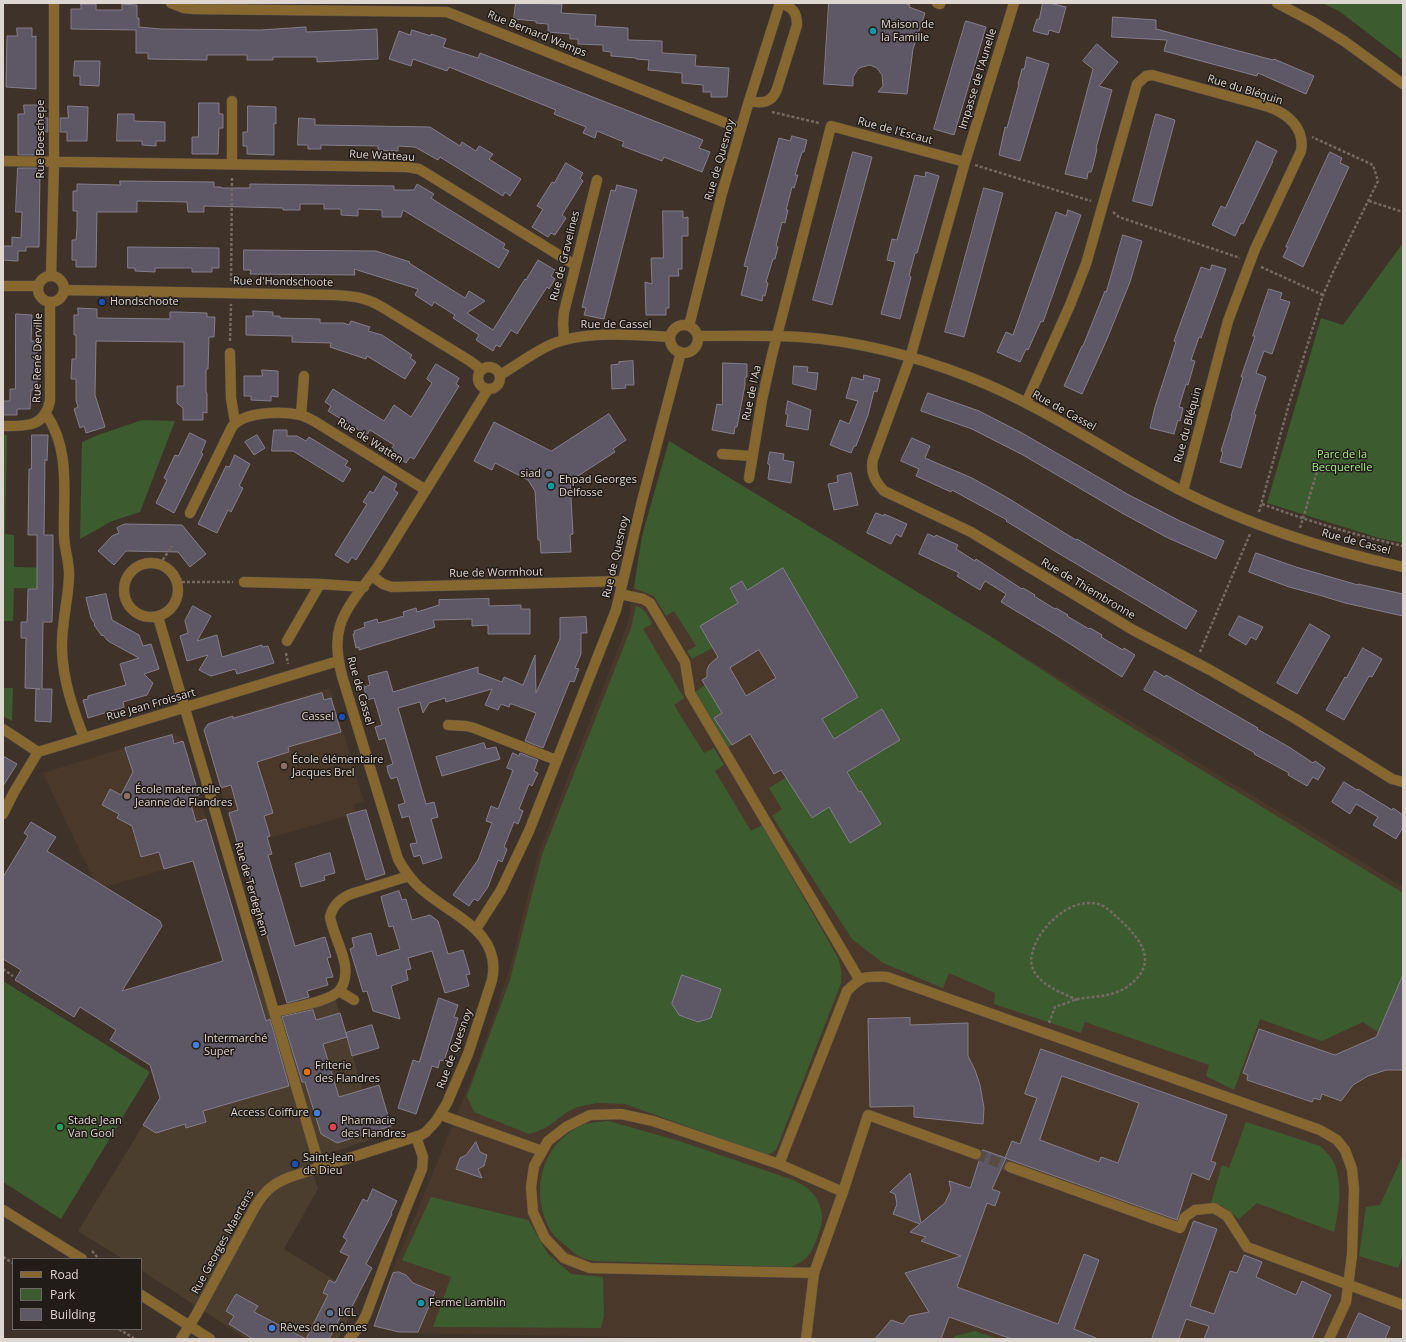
<!DOCTYPE html>
<meta charset="utf-8">
<style>
body{margin:0}
#map{position:relative;width:1406px;height:1342px;overflow:hidden;background:#3f3329;font-family:"Open Sans",sans-serif}
canvas{display:block}
.frame{position:absolute;inset:0;border:4px solid #ded6d0;pointer-events:none}
.legend{position:absolute;left:12px;top:1258px;width:130px;height:72px;box-sizing:border-box;background:#221c18;border:1px solid #6d6662;margin:0;padding:5px 7px;list-style:none;font-size:12px;color:#ded6d0}
.legend li{display:flex;align-items:center;gap:8px;height:20px}
.legend b{width:20px;border:1px solid #6d6662}
</style>
<div id="map">
<canvas width="1406" height="1342"></canvas>
<div class="frame"></div>
<ul class="legend">
<li><b style="height:5px;background:#866730"></b>Road</li>
<li><b style="height:11px;background:#3c5c2f"></b>Park</li>
<li><b style="height:11px;background:#5e5765"></b>Building</li>
</ul>
</div>
<script>
const ctx = document.querySelector('canvas').getContext('2d');
ctx.lineJoin = 'round';
function paint(path, color) { ctx.fillStyle = color; ctx.fill(path, 'evenodd'); }
function strokePath(path, color, width, dash) { ctx.strokeStyle = color; ctx.lineWidth = width; ctx.lineCap = dash ? 'butt' : 'round'; ctx.setLineDash(dash || []); ctx.stroke(path); }
function drawText(font, color, halo, rows, align = 'center') {
  ctx.font = font + ' "Open Sans",sans-serif'; ctx.lineWidth = 3; ctx.setLineDash([]); ctx.textBaseline = 'middle'; ctx.strokeStyle = halo; ctx.fillStyle = color; for (const [text, x, y, turn = 0] of rows) {
    ctx.save(); ctx.translate(x, y); ctx.rotate((+turn || 0) * Math.PI / 180); ctx.textAlign = isNaN(turn) ? turn : align; if (halo) ctx.strokeText(text, 0, 0); ctx.fillText(text, 0, 0); ctx.restore();
  }
}
paint(new Path2D(`
 M246 954 272 1015 335 998 363 1090 379 1085 393 1132 309 1160 318 1189 284 1249 359 1295V1298L338 1339H247L141 1270V1259H123L78 1231 160 1098 150 1065 110 1040 143 985Z`), '#4b3e2f');
paint(new Path2D(`
 M669 441 1403 887V1339H760L398 1333 374 1326 388 1282 476 1068 510 968 538 855 628 623 642 536Z
 M330 688 364 802 354 804 356 813 237 847 204 730 208 724Z
 M174 733 182 739 217 854 98 889 43 773Z`), '#4a392a');
paint(new Path2D(`
 M1322 3H1403V60L1339 11Z
 M1403 243V543L1379 538 1267 503 1321 318 1343 325Z
 M142 420 175 421 140 512 112 521 80 539 82 442 98 435Z
 M3 435H7L5 534 14 535V567L53 568 52 589 14 588 13 621H3Z
 M669 441 993 638 1105 711 1403 893V975L1378 1032 1363 1022 1322 1041 1260 1019 1234 1090 1206 1076 1209 1065 1085 1022 1081 1033 994 1004 995 993 949 973 943 988 883 963 852 939 772 816 782 809 769 788 787 777 811 818 833 804 834 816 850 843 881 824 861 791 859 792 847 772 900 740 882 709 834 739 822 719 858 697 784 569 747 590 742 581 730 588 738 603 700 626 707 639 716 646 692 659 687 651 696 646 674 611 666 616 654 596 634 588 642 536Z
 M636 606C645 609 648 615 652 624L643 629 684 698 674 705 704 753 714 748 724 765 715 771 751 831 762 825 837 956C841 965 842 973 841 983L776 1150 769 1154H764L625 1104 597 1103 577 1107 567 1112 547 1127 536 1132 529 1134 474 1112 467 1096 510 980 542 855 631 628Z
 M705 685 722 713 714 718 732 745 727 748 694 693Z
 M3 688H13L12 721 3 716Z
 M3 981 150 1072 61 1219 3 1182Z
 M608 1121 679 1141 793 1180C801 1184 808 1187 813 1194 819 1200 823 1212 822 1220 821 1228 814 1249 809 1255 804 1261 798 1264 791 1267L596 1261C580 1259 576 1255 564 1244 561 1241 556 1238 553 1234 528 1196 540 1143 583 1125 590 1122 600 1122 608 1121Z
 M1246 1122 1320 1146C1325 1151 1331 1156 1334 1163 1343 1183 1339 1211 1334 1232L1257 1203 1239 1219 1221 1205 1211 1203 1222 1165 1229 1168Z
 M1403 1155V1255L1398 1268 1359 1256 1366 1207 1380 1205Z
 M431 1197 528 1220 548 1254 571 1274 603 1277 604 1316 601 1328 433 1327 451 1277 402 1260Z
 M975 1331 998 1339H953L955 1336Z`), '#3c5c2f');
const building = new Path2D(`
 M516 3 562 4 561 13 596 15 595 26 628 28V40L662 41V53L696 55 695 66 729 68 727 97H711V92H703V85L682 83V73L648 70 649 60 636 59V58L611 56V52L603 51V45L578 44V39H570V34L548 32V24L536 23V21L514 19Z
 M829 3H903L910 5 909 7 925 13 913 49 907 94 878 92 883 86 882 75 877 68 870 65 862 67 858 69 853 77V86L824 84Z
 M1043 3H1050L1066 7 1059 33 1049 30 1048 35 1033 31 1037 19H1039Z
 M81 4H96V10H122V4L137 5V18H139V27L161 29 260 30 306 27V32L377 29 378 59 317 62V57H273V60H247V55H207V60L148 59V53H136V30L71 29V9H81Z
 M1113 17 1156 20V29L1273 60 1274 59 1314 76 1306 94 1258 73 1257 76 1164 51 1167 40 1112 37Z
 M966 21 986 27 954 135 934 129Z
 M17 28H32V37L36 36V89L6 87 7 36H17Z
 M412 30 431 36V34L446 39 443 47 478 58 480 53 703 140 699 148 710 152 702 172 664 157 662 161 622 146 624 142 597 131 595 138 583 133 586 127 554 114 556 110 449 67 447 71 413 59 411 66 389 59 399 31 410 35Z
 M1097 44 1118 62 1099 86 1112 90 1096 148 1097 149 1093 166 1091 172H1088L1087 179 1065 174 1093 69 1083 61Z
 M1027 57 1049 64 1020 161 999 155 1005 127 1007 128 1019 84H1018L1022 69H1024Z
 M75 61H100L99 86 80 85V76H74Z
 M199 103H219V114H223V128H219L218 154H192V137H198Z
 M24 105H42V118H48V132L41 131V155H18V114H24Z
 M68 106 88 107 87 141H67V132H60V118H68Z
 M248 106 276 107V124L274 123V155L247 154V146H243V132H247Z
 M118 114H134V121L165 122V141H156V146L142 145V141H117Z
 M1156 114 1175 120 1152 206 1133 201Z
 M299 118 315 119V125L430 127 460 146 462 142 476 151 479 146 493 154 489 159 521 179 510 196 505 192 503 196 440 157 438 160 415 147 398 146V151L378 150V146L321 145V149H308V145H298Z
 M792 136 807 140 804 152H802L795 175H798L794 188 792 187 786 210H788L785 223 782 222 776 246 778 247 775 259H773L766 282 768 283 765 296 763 295 762 301 741 295 748 267 744 266 779 138 790 141Z
 M1257 141 1277 151 1272 161H1273L1243 224 1241 223 1235 236 1212 225 1221 206 1225 208Z
 M853 152 872 157 832 305 813 300Z
 M1330 152 1342 158 1340 163 1349 167 1303 267 1283 257 1288 247H1286Z
 M566 163 583 173 580 178 583 181 562 215 566 218 555 235 551 233 548 237 532 227 543 209 537 206 552 182 554 183Z
 M18 168H40L39 247H26V251H18V261L3 260V246H12V237L21 238 22 212H16Z
 M926 172 939 176 917 253H915L909 276 911 277 900 319 881 314 895 262 887 260 892 239 897 240 915 175 925 177Z
 M120 181 214 182V187H221V188H250V184L394 186V190H414L417 184 434 194 431 198 437 202 505 244 503 248 509 251 499 268 403 210 401 217H382V210L358 209V216L341 215V209H324V204H300V210H283V208L204 206V212H188L187 202 137 201V212H97L96 267H76V260H72V240H76L77 228V211H73V191H77V184L120 185Z
 M617 185 637 190 604 319 584 315 586 308 582 307 611 190 615 191Z
 M984 188 1003 193 964 337 945 332Z
 M1068 210 1081 215 1043 322 1041 321 1028 350 1026 349 1020 362 997 352 1006 332 1013 335 1056 212 1066 216Z
 M663 211H683V218L688 217V236H682V269H678L679 276H669V308H666V315H646L645 282 652 284 651 258H663Z
 M1123 235 1142 241 1130 282 1107 339 1082 394 1064 386 1082 346H1083L1105 291 1106 292Z
 M128 247 219 248V268H212V272H192V268H155V272L135 271V268H128Z
 M244 250 376 251 410 262 409 263 465 298 469 291 485 301 467 313 493 330 525 279 526 280 538 260 555 270 551 276 555 279 549 289 547 287 517 334 511 330 500 347 496 345 493 351 476 340 479 335 453 318 455 315 434 302 432 306 415 295 418 289 354 269 355 275 250 274 251 270H244Z
 M1212 265 1226 269 1201 338 1199 337 1191 360 1195 361 1188 385 1186 384 1179 407 1183 408 1180 421 1178 420 1174 434 1150 428 1155 407 1176 342 1174 341 1201 267 1210 270Z
 M1269 289 1282 293 1280 299 1290 302 1272 354 1264 351 1256 373 1266 377 1254 414 1256 415 1241 468 1220 462 1223 452 1221 451 1232 416H1231L1243 377H1241L1255 336H1253Z
 M78 308 97 309V318L170 319V312H178L207 313V317H215L214 337H209L208 369H206V392L207 393V413L203 412V420H183V408L177 403V386H184V342L96 341 95 395 105 427 86 433 84 426 80 428 74 409 78 407 76 400V379H71L72 359H76V335H74V315H78Z
 M253 311 273 312V316H280V318L320 319V323H344L349 325 351 321 370 327 368 331 382 335 412 355 410 358 416 362 405 379 367 356 366 359 330 347 331 343 292 342V336L246 335V316H253Z
 M16 314 32 315 31 341H37V390H31L30 409H17V415H3V401H10V389H15Z
 M633 361 634 385H625L626 388 612 389 611 365 619 364V362Z
 M723 363 747 364V377H745V385L737 427H735L734 434 712 430 717 404 722 405Z
 M436 364 459 378 456 384 459 386 414 459 410 457 406 463 389 452 394 445 370 430 367 435 328 411 331 406 325 402 333 389 384 421 394 405 411 417 432 383 427 379Z
 M794 366 808 367 807 372 818 373 816 390 793 384Z
 M262 370 278 371V397L271 396V401L251 400V396H244V376H262Z
 M864 375 880 379 877 392 874 391 868 415 856 446H854L851 453 830 445 840 420 849 424 858 401 846 398 852 377 863 380Z
 M928 393 979 411 1022 433 1129 495 1180 521 1224 541 1216 559 1168 538 1122 513 1023 455 972 429 921 411Z
 M788 401 811 410 808 430 786 426 788 415 786 414Z
 M609 414 626 440 613 449 615 452 570 481 573 534 570 535 571 552 541 553 540 540H538L535 491 528 480 495 463 492 470 474 461 494 422 551 451Z
 M274 430H287V436H297L306 441 309 437 348 461 345 466 351 469 343 482 293 451H272Z
 M190 433 206 441 201 453 203 454 174 513 156 503 167 480 164 478 175 455 178 456Z
 M32 435H48L47 461 45 459 44 535H53V584L52 622H43L42 689H52L51 722 35 721 36 689H40L25 688 26 638H21V622H27L28 589H37V535H28L29 469H31Z
 M257 435 265 448 254 455 245 442Z
 M912 438 930 446 925 458 972 478 1006 497 1076 540 1077 539 1197 611 1186 629 1058 553 1006 521 1007 520 952 490 951 492 916 476 919 469 901 461Z
 M770 452 784 454 783 460 794 462 791 483 768 479 770 465 768 464Z
 M235 455 250 464 239 486 243 488 231 512 228 510 217 533 198 524 226 466 229 467Z
 M851 473 858 505 834 510 828 484 838 482 837 476Z
 M384 476 397 484 394 490 398 493 356 560 352 557 348 563 335 555 367 504 363 502 370 491 373 493Z
 M876 513 884 516V514L907 524 901 537 896 534 891 544 867 533Z
 M125 524 182 525 206 554 190 567 178 552 126 551 114 565 98 551 112 536 119 533 117 528Z
 M928 534 935 537 936 535 958 545 956 549 975 561 976 559 1022 589 1023 588 1035 595 1034 596 1055 609 1056 608 1068 615 1067 616 1089 629 1090 628 1102 635 1101 637 1123 650 1124 648 1135 655 1122 677 1056 635 1001 602 1006 594 985 581 980 590 957 576 959 573 919 554Z
 M1256 553 1296 567 1358 585V584L1403 594V616L1345 603 1319 595 1289 587 1249 572Z
 M783 568 858 697 822 719 834 739 882 709 900 740 847 772 859 792 861 791 881 824 850 843 829 807 812 818 781 770 774 774 750 734 732 745 714 718 722 713 702 680 707 677V670L709 665 718 657 700 626 738 603 730 588 742 581 747 590ZM759 650 776 678 746 696 730 668Z
 M106 594 112 620 139 635 143 646 151 644 159 669 144 674 153 683 147 695 123 702 124 707 88 718 83 700 88 699V696L126 685 120 664 139 658 108 641 103 635 102 636 94 625 95 624 91 618 86 598Z
 M489 599V606L521 605V609H530V634H488V625L472 626V619L433 620 435 627 359 650V647L356 648 353 634H355L354 631 365 627 364 623 377 619 378 623 404 616 403 612 416 608 417 612 439 605V600Z
 M193 606 211 616 197 641 217 635 222 657 262 645V647L268 646 274 663 237 674 235 669 211 676 199 670 208 655 187 661 180 636 188 633 185 621Z
 M1239 616 1263 627 1256 640 1251 637 1246 645 1229 635Z
 M586 617 587 633H581V654L575 668 579 669 574 682 570 681 543 748 525 741 536 713 512 704H510L509 707 501 704 498 710 485 705 492 689 446 702 445 698 429 703 423 713 420 702 398 708 426 804 434 802 438 817 431 819 442 858 423 864 420 855 414 857 410 844 417 843 409 816 402 818 398 805 405 803 397 777 391 779 388 772 387 766 393 764 385 738 379 740 375 727 382 725 374 698 367 700 364 687 370 685 368 676 387 671 393 692 478 667V673L502 682 504 677 523 685 535 655 536 693 560 639V618Z
 M1310 624 1330 636 1297 694 1277 683Z
 M1363 648 1382 659 1372 677 1369 676 1344 720 1326 710 1345 677 1346 678Z
 M1155 671 1165 677 1166 675 1258 728 1257 729 1289 747 1313 763 1315 761 1325 768 1318 780 1313 777 1307 786 1288 775 1289 773 1254 754 1255 753 1144 690Z
 M322 693 324 700 331 698 341 732 288 747 289 752 257 762 273 813 264 816 270 836 267 837 272 854 268 855 295 946 325 937 331 957 327 958 333 977 326 978 328 985 307 991 309 997 287 1003 245 862 243 863 229 813 238 810 231 785 221 788 204 730 208 724 233 716V718Z
 M172 735 174 744 183 741 199 795 189 798 196 822 206 819 266 1021 270 1019 289 1086 203 1111 206 1122 186 1128 185 1124 156 1133 143 1125 160 1098 150 1065 110 1040 116 1030 80 1007 74 1017 15 980 21 970 3 959V877L28 836 24 833 31 822 56 837 47 851 160 921 162 926 122 991 223 961 193 861 164 869 159 852 141 857 132 826 117 818 119 814 102 805 110 789 121 795 133 772 125 748Z
 M484 743 486 749 496 747 500 759 442 776 436 757Z
 M513 753 519 756 520 753 538 760 534 771 538 773 532 786 529 784 519 809 523 811 518 824 514 822 504 847 507 849 502 862 498 860 488 887 478 901 474 899 469 906 453 895 478 860 492 823 486 821 491 806 498 809 513 770 507 768Z
 M3 756 17 764 3 786Z
 M1344 782 1357 790 1358 789 1392 810 1393 808 1403 815V827L1396 839 1373 825 1378 817 1356 804 1350 814 1332 802Z
 M366 810 385 874 366 880 347 815Z
 M330 853 335 873 324 876 325 880 301 887 295 864Z
 M399 891 402 900 406 899 412 920 430 915 438 921 448 954 463 950 470 974 466 975 469 986 445 993 432 951 408 958 411 969 406 970 408 980 391 986 400 1019 373 1011 367 991 363 992 350 949 354 947 352 938 371 933 377 956 400 949 393 926 389 927 381 897Z
 M682 975 721 989 711 1018 698 1022 679 1015 672 1004Z
 M1403 975V1070H1386L1368 1076 1353 1085 1341 1101 1322 1094 1320 1100 1314 1098 1312 1102 1247 1080 1248 1075 1243 1073 1259 1029 1335 1055 1376 1037Z
 M439 998 458 1005 454 1017 458 1018 444 1061 440 1060 438 1068 432 1066 416 1114 398 1108 413 1060 419 1062Z
 M313 1010 316 1020 340 1013 347 1037 323 1044 339 1097 379 1085 391 1126 337 1143 321 1134 305 1082H302L282 1017Z
 M910 1018V1025L968 1023V1056L975 1070 980 1085 984 1108 983 1124 914 1117V1106L870 1107 868 1019Z
 M372 1025 379 1048 352 1056 346 1033Z
 M1041 1049 1227 1115 1211 1161 1216 1163 1209 1180 1192 1173 1177 1220 1005 1158 1012 1141 1020 1144 1037 1098 1025 1094ZM1062 1076 1139 1103 1118 1163 1101 1157 1099 1162 1040 1140Z
 M476 1142 480 1152 487 1155 484 1166 478 1169 482 1178 456 1169 460 1158 466 1155Z
 M983 1150 1006 1158 992 1189 1000 1192 995 1206 987 1203 957 1287 1058 1324 1084 1254 1099 1260 1074 1329 1096 1338V1339H1012L949 1317 941 1339H875L891 1320 903 1324 909 1316 929 1312 905 1273 961 1256 921 1241 926 1237 910 1232 920 1224 893 1214 897 1204 895 1194 890 1192 910 1173 921 1223 945 1203 951 1190 949 1181 970 1188Z
 M373 1189 397 1201 391 1213 392 1214 366 1264 372 1268 349 1312 344 1310 329 1339H253L229 1324 234 1316 226 1311 236 1294 258 1306 254 1312 306 1339 328 1295 323 1293 329 1280 335 1283 349 1256 340 1252 347 1240 343 1237 363 1199 367 1201Z
 M1194 1221 1217 1229 1190 1306 1214 1314 1230 1271 1237 1273 1244 1255 1262 1262 1256 1277 1296 1295 1302 1281 1331 1295 1312 1339H1204L1209 1326 1186 1319 1179 1339H1152Z
 M399 1272 406 1275 413 1283 435 1292 418 1332H399L374 1326 393 1273Z
 M1359 1313 1390 1327 1385 1339H1347Z`);
paint(building, '#5e5765');
strokePath(building, '#847d8c', 1);
strokePath(new Path2D(`
 M976 1154 1010 1167`), '#574b42', 10, [10, 5]);
const minor = new Path2D(`
 M171 3 184 8 194 9 447 12 741 129
 M937 3 940 4
 M1277 3 1313 22 1344 41 1403 84
 M232 101V164
 M749 101C762 104 772 103 777 89L797 25C797 12 792 7 781 3
 M3 161 407 167 419 169 429 175 575 265
 M965 162 1014 3
 M38 289a13 13 0 1 1 26 0a13 13 0 1 1-26 0Z
 M51 276 54 162V3
 M3 286H38
 M64 290 334 295C353 296 365 297 382 307L470 361 482 370
 M670 339a14 14 0 1 1 28 0a14 14 0 1 1-28 0Z
 M689 326 722 193 749 101 780 3
 M698 336C732 336 766 335 800 337 858 341 915 356 969 377 1044 406 1110 454 1182 491 1251 526 1327 550 1403 567
 M564 339 563 323 564 312 597 180
 M230 353 231 398 235 422
 M478 378a11 11 0 1 1 22 0a11 11 0 1 1-22 0Z
 M500 375C517 365 534 352 552 344 585 330 635 335 670 337
 M1026 403 1070 305 1086 264 1137 84 1146 76 1152 75 1269 107C1288 114 1305 128 1301 151L1255 249 1228 321 1183 491
 M46 414C71 450 63 494 64 535 64 549 70 563 69 577 68 602 61 625 62 650 63 681 73 709 84 738
 M301 415 304 376
 M3 426C26 426 44 428 50 401V303
 M722 454 752 456
 M749 478 762 400 772 355 831 126 965 162 910 358 873 459C870 473 875 481 884 491L971 532 1133 630 1210 670 1296 719 1392 779 1403 782
 M190 513 232 427C244 411 282 411 300 415 305 416 310 419 314 421L426 490
 M124 590a27 27 0 1 1 54 0a27 27 0 1 1-54 0Z
 M372 576 383 584 392 587 623 581
 M244 582 320 584 364 587
 M620 594 643 599 650 603 685 662 690 693 859 979
 M158 617 320 1168
 M287 641 320 584
 M448 725 466 726 474 728 556 760
 M3 729 38 752
 M3 814 14 792 38 752 338 661
 M476 929 501 890 529 831 616 610 642 501 681 352
 M339 991 354 1000
 M275 1012C290 1008 329 1002 339 991 345 984 346 973 345 965 342 948 333 933 330 917 333 905 340 899 351 894L409 876
 M441 1115 542 1151
 M779 1164 653 1121 621 1114 590 1115 566 1127 548 1141 534 1166 531 1187 533 1212 545 1238 564 1258 590 1268 814 1273
 M1010 1167 1180 1228 1185 1217 1195 1210 1214 1208 1227 1216 1247 1247 1403 1305
 M843 1192 868 1115 976 1154
 M3 1210 82 1259
 M141 1295 210 1339
 M181 1339 196 1315 255 1207C265 1191 272 1184 290 1177L421 1135 426 1132 436 1121 447 1103 468 1054 492 980C503 928 445 914 416 884 409 877 403 868 398 859L342 676C338 659 335 643 340 626 346 605 367 583 379 565 416 506 452 448 488 389
 M349 1339 362 1323 366 1315 403 1216 422 1169 423 1157 416 1137
 M806 1339 814 1273 843 1192 779 1164 847 991C863 975 865 976 887 977L1320 1130 1337 1140 1345 1150 1352 1169 1354 1189 1352 1255 1346 1302 1329 1339`);
strokePath(minor, '#5c5047', 11);
strokePath(new Path2D(`
 M772 112 819 123
 M975 165 1091 201
 M1369 201 1403 212
 M1113 212 1119 217 1240 258
 M1261 267 1323 295
 M231 281 232 176
 M230 341 231 304
 M1262 504C1308 521 1355 535 1403 546
 M1259 512 1289 404 1323 295 1333 272 1378 181 1373 165 1312 137
 M1300 528 1319 465 1325 467 1323 474H1324
 M160 564 172 546
 M177 582H233
 M1200 652 1250 534
 M286 653 288 664
 M3 969 13 976
 M1049 1023 1055 1007C1062 1005 1070 1001 1078 999 1095 996 1112 997 1127 987 1159 964 1143 941 1120 920 1114 915 1107 906 1098 904 1082 900 1066 908 1054 919 1044 928 1035 940 1032 954 1026 980 1058 991 1077 1000
 M92 1251 99 1259
 M3 1257 13 1263
 M119 1329 135 1339`), '#746a61', 2.5, [3, 2]);
strokePath(minor, '#866730', 10);
for (const [x, y, r, color] of [
 [873,31,4,"#0f9aa8"],
 [102,302,4,"#1a4fb4"],
 [549,474,4,"#5c6f8a"],
 [551,486,4,"#0f9aa8"],
 [342,717,4,"#1a4fb4"],
 [284,766,4,"#8d6e63"],
 [127,796,4,"#8d6e63"],
 [196,1045,4,"#3f7fe0"],
 [307,1072,4,"#e8710a"],
 [317,1113,4,"#3f7fe0"],
 [60,1127,4,"#2e9e5b"],
 [333,1127,4,"#e0444e"],
 [295,1164,4,"#1a4fb4"],
 [421,1303,4,"#0f9aa8"],
 [330,1313,4,"#5c6f8a"],
 [272,1328,4,"#3f7fe0"]
]) { const dot = new Path2D(); dot.arc(x, y, r, 0, 2 * Math.PI); ctx.fillStyle = color; ctx.fill(dot); strokePath(dot, '#221c18', 1.5); }
drawText('11px', '#ded6d0', '#221c18', [
 ["Maison de",881,25],
 ["la Famille",881,38],
 ["Hondschoote",110,302],
 ["siad",541,474,"right"],
 ["Ehpad Georges",559,480],
 ["Delfosse",559,493],
 ["Cassel",334,717,"right"],
 ["École élémentaire",292,760],
 ["Jacques Brel",292,773],
 ["École maternelle",135,790],
 ["Jeanne de Flandres",135,803],
 ["Intermarché",204,1039],
 ["Super",204,1052],
 ["Friterie",315,1066],
 ["des Flandres",315,1079],
 ["Access Coiffure",309,1113,"right"],
 ["Stade Jean",68,1121],
 ["Van Gool",68,1134],
 ["Pharmacie",341,1121],
 ["des Flandres",341,1134],
 ["Saint-Jean",303,1158],
 ["de Dieu",303,1171],
 ["Ferme Lamblin",429,1303],
 ["LCL",338,1313],
 ["Rêves de mômes",280,1328]
], 'left');
drawText('11px', '#ded6d0', '#221c18', [
 ["Rue Bernard Wamps",537,34,22],
 ["Impasse de l'Aunelle",978,79,-73],
 ["Rue du Bléquin",1245,90,17],
 ["Rue de l'Escaut",895,131,15],
 ["Rue Boeschepe",41,139,-90],
 ["Rue Watteau",382,156,3],
 ["Rue de Quesnoy",720,160,-74],
 ["Rue de Gravelines",565,256,-76],
 ["Rue d'Hondschoote",283,282,1],
 ["Rue de Cassel",616,325],
 ["Rue René Derville",38,358,-89],
 ["Rue de l'Aa",752,393,-78],
 ["Rue de Cassel",1064,411,29],
 ["Rue du Bléquin",1188,425,-75],
 ["Rue de Watten",370,441,32],
 ["Rue de Cassel",1356,542,15],
 ["Rue de Quesnoy",616,557,-77],
 ["Rue de Wormhout",496,573,-1],
 ["Rue de Thiembronne",1088,589,31],
 ["Rue de Cassel",360,691,74],
 ["Rue Jean Froissart",151,705,-16],
 ["Rue de Terdeghem",251,889,74],
 ["Rue de Quesnoy",455,1049,-70],
 ["Rue Georges Maertens",223,1242,-61]
]);
drawText('11px', '#a2eb84', '#221c18', [
 ["Parc de la",1342,455],
 ["Becquerelle",1342,468]
]);
</script>
